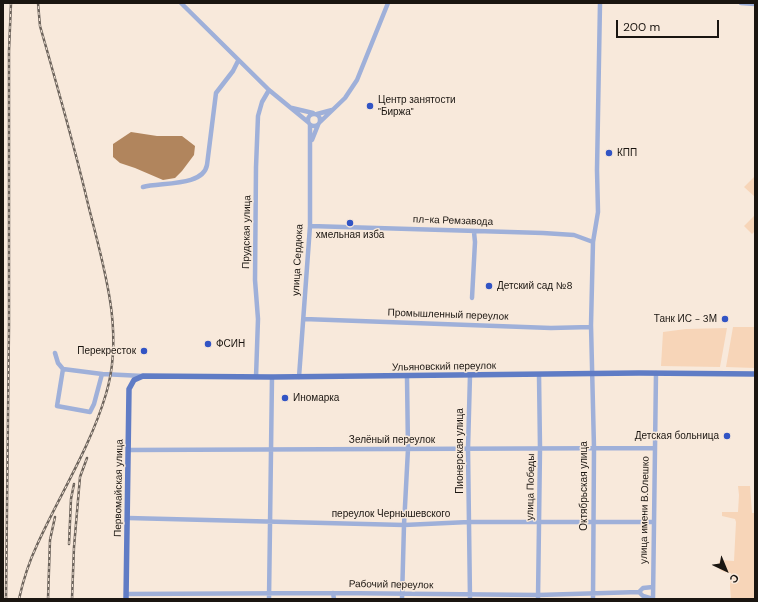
<!DOCTYPE html>
<meta charset="utf-8">
<style>
body{margin:0}
#map{position:relative;width:758px;height:602px;overflow:hidden;background:#f8e9db;font-family:"DM Sans",sans-serif}
canvas{display:block}
.frame{position:absolute;inset:0;border:4px solid #1a1510;pointer-events:none}
.north{position:absolute;left:706px;top:550px;width:40px;height:40px;-webkit-text-stroke:3px #f8e9db;paint-order:stroke;rotate:136deg;font-size:11px;font-weight:700;line-height:16px;text-align:center;color:#1a1510}
.north::after{content:'';display:block;margin:auto;width:14px;height:18px;background:#1a1510;clip-path:polygon(50% 0,100% 100%,50% 72%,0 100%)}
.scale{position:absolute;left:616px;top:20px;width:103px;height:18px;box-sizing:border-box;border:2px solid #1a1510;border-top:0;padding-left:5px;font-size:12px;line-height:14px;white-space:nowrap;color:#1a1510;-webkit-text-stroke:3px #f8e9db;paint-order:stroke}
</style>
<div id="map">
<canvas width="758" height="602"></canvas>
<div class="frame"></div>
<div class="north">С</div>
<div class="scale">200 m</div>
</div>
<script>
const ctx = document.querySelector('canvas').getContext('2d');
ctx.lineJoin = 'round';
function paint(path, color) { ctx.fillStyle = color; ctx.fill(path, 'evenodd'); }
function strokePath(path, color, width, dash) { ctx.strokeStyle = color; ctx.lineWidth = width; ctx.lineCap = dash ? 'butt' : 'round'; ctx.setLineDash(dash || []); ctx.stroke(path); }
function drawText(font, color, halo, rows, align = 'center') {
  ctx.font = font + ' "DM Sans",sans-serif'; ctx.lineWidth = 3; ctx.setLineDash([]); ctx.textBaseline = 'middle'; ctx.strokeStyle = halo; ctx.fillStyle = color; for (const [text, x, y, turn = 0] of rows) {
    ctx.save(); ctx.translate(x, y); ctx.rotate((+turn || 0) * Math.PI / 180); ctx.textAlign = isNaN(turn) ? turn : align; if (halo) ctx.strokeText(text, 0, 0); ctx.fillText(text, 0, 0); ctx.restore();
  }
}
paint(new Path2D(`
 M755 176V197L744 187Z
 M754 216 755 217V231L752 234 744 226Z
 M733 327H755V368L726 367Z
 M727 328 720 367 661 366 663 332 686 329Z
 M738 486H750L752 513H755V599H731L730 586 731 573 725 572 720 570 718 565 720 560 734 561 736 522 735 519 722 516V512H738L739 495Z`), '#f7d5b8');
paint(new Path2D(`
 M131 132 157 136H182L195 146 194 155 182 171 175 178 163 180 135 168 120 163 113 157V144Z`), '#b1855d');
strokePath(new Path2D(`
 M181 3 269 90 308 122
 M741 3 755 4
 M292 108 313 113
 M308 120a6 6 0 1 1 12 0a6 6 0 1 1-12 0Z
 M317 114 332 110
 M320 122 345 98 357 80 388 3
 M312 140 318 125
 M143 187C160 182 203 187 207 165L216 93 233 71 238 61
 M310 226 543 233 574 235 593 242
 M472 298 475 242 474 232
 M304 319 551 328 591 327
 M55 353 58 363 63 369 102 374 143 376
 M63 369 57 406 90 412 94 404 102 374
 M470 375 468 449 470 599
 M256 377 258 319 255 280 256 167 258 116 262 102 269 90
 M299 377 310 226V125
 M128 450 655 448
 M128 518 404 525 469 522H654
 M639 592 643 588 653 587
 M333 593 334 599
 M126 594 333 593 538 595 639 592 643 596 653 599
 M269 599 272 377
 M402 599 404 525 408 449 407 377
 M538 599 540 448 539 375
 M593 599 594 448 591 325 593 242 598 212 597 170 600 3
 M653 599 656 373`), '#9fb0d9', 4.5);
strokePath(new Path2D(`
 M126 599 129 389 134 380 143 376 272 377 639 373 755 374`), '#607cc5', 5.5);
const rail = new Path2D(`
 M69 544 71 499 74 484
 M6 599 9 325V51L11 3
 M19 599C23 581 29 562 37 545 60 494 90 448 106 394 125 331 103 265 88 204 74 144 57 85 40 26L38 3
 M48 599 50 540 55 517
 M72 599 74 547 80 477 87 458`);
strokePath(rail, '#6c635b', 2.5);
strokePath(rail, '#f8e9db', 1, [3]);
for (const [x, y, r, color] of [
 [370,106,4,"#3254c4"],
 [609,153,4,"#3254c4"],
 [350,223,4,"#3254c4"],
 [489,286,4,"#3254c4"],
 [725,319,4,"#3254c4"],
 [208,344,4,"#3254c4"],
 [144,351,4,"#3254c4"],
 [285,398,4,"#3254c4"],
 [727,436,4,"#3254c4"]
]) { const dot = new Path2D(); dot.arc(x, y, r, 0, 2 * Math.PI); ctx.fillStyle = color; ctx.fill(dot); strokePath(dot, '#f8e9db', 1.5); }
drawText('10px', '#1a1510', '#f8e9db', [
 ["Центр занятости",378,100],
 ["\"Биржа\"",378,112],
 ["КПП",617,153],
 ["хмельная изба",350,235,"center"],
 ["Детский сад №8",497,286],
 ["Танк ИС - 3М",717,319,"right"],
 ["ФСИН",216,344],
 ["Перекресток",136,351,"right"],
 ["Иномарка",293,398],
 ["Детская больница",719,436,"right"]
], 'left');
drawText('10px', '#1a1510', '#f8e9db', [
 ["пл-ка Ремзавода",453,221,2],
 ["Прудская улица",247,232,-89],
 ["улица Сердюка",298,260,-87],
 ["Промышленный переулок",448,315,2],
 ["Ульяновский переулок",444,367,-1],
 ["Зелёный переулок",392,440],
 ["Пионерская улица",460,451,-90],
 ["Октябрьская улица",584,486,-90],
 ["улица Победы",531,487,-89],
 ["Первомайская улица",119,488,-89],
 ["улица имени В.Олешко",645,510,-89],
 ["переулок Чернышевского",391,514],
 ["Рабочий переулок",391,585,1]
]);
</script>
